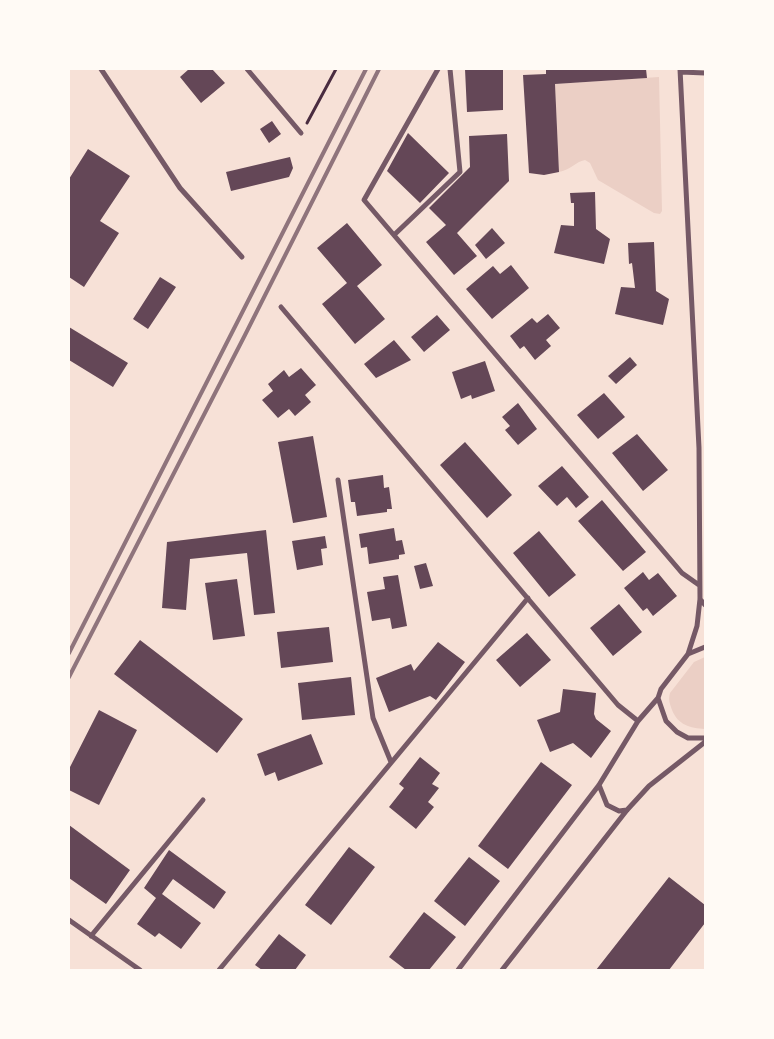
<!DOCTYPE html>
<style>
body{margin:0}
#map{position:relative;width:774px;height:1039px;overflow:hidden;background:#f7e1d7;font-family:"Public Sans",sans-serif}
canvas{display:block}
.frame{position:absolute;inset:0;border:70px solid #fffaf5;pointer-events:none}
</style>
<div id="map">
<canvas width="774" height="1039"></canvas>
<div class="frame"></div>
</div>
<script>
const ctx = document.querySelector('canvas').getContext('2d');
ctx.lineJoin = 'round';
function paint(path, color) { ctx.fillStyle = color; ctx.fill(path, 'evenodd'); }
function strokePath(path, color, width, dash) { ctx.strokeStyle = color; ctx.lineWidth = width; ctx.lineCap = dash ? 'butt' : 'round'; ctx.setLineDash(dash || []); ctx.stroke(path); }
paint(new Path2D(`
 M659 77 662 211 660 214 654 213 598 180 590 163 585 160C575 162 572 169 559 172L555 84Z
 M705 657V729C690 728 678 725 672 710 670 704 668 700 670 693L694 662Z`), '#ebcfc5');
paint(new Path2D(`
 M189 69H212L225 83 201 103 180 77Z
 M465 69H503V110L467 112Z
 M546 69H646L647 78 555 84 559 172 544 175 529 173 523 75 546 74Z
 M272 121 281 134 269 143 260 129Z
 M408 133 449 173 420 203 387 171Z
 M507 134 509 181 457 233 477 256 454 275 426 242 446 225 429 208 470 167 469 136Z
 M88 149 130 176 100 221 119 233 84 287 69 277V179Z
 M290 157 293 168 289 177 231 191 226 172Z
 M595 192 596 229 610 239 604 264 554 253 561 225 574 226V203H571L570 193Z
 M347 223 382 265 357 286 385 319 355 344 322 304 347 283 317 248Z
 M492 228 505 243 486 259 475 245Z
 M654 242 656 291 669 299 663 325 615 314 621 287 635 288 632 263 629 264 628 243Z
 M511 265 529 288 492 319 466 289 493 266 500 274Z
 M160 277 176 287 148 329 133 319Z
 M548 314 560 328 546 340 551 346 535 360 524 346 520 349 510 336 532 318 537 323Z
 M437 315 450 330 424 352 411 337Z
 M69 327 128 363 113 387 69 360Z
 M394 340 411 360 376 378 364 364Z
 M630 357 637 365 616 384 608 376Z
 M485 361 495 391 472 399 471 395 461 399 452 372Z
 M301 368 316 385 305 395 311 402 295 416 289 409 278 418 262 400 273 391 268 384 284 370 289 377Z
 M604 393 625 417 598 439 577 415Z
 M518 403 537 429 518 445 505 430 510 426 502 417Z
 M637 434 668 470 643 491 612 453Z
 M313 436 327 517 293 523 278 442Z
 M465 442 512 495 487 518 440 465Z
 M562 466 589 497 576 508 567 497 557 506 538 486Z
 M383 475 384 488 389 487 392 509H387V512L357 516 355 502H351L348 480Z
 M602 500 646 552 623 571 578 521Z
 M394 528 396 541 402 540 405 554 399 555V559L369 564 367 547 361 548 359 534Z
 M266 530 275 613 254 615 247 553 190 559 186 610 162 608 167 542Z
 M539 531 576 575 549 597 513 553Z
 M325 536 327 548 321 549 323 565 297 570 292 541Z
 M426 563 433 586 420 589 414 566Z
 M643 572 649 580 658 573 677 596 653 616 647 608 643 611 624 588Z
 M398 575 407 626 392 629 390 618 372 621 367 592 385 589 383 577Z
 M237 579 245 636 213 640 205 583Z
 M619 604 642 632 613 656 590 628Z
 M329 627 333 662 281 668 277 632Z
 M527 633 551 660 520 687 496 660Z
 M140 640 243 719 217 753 114 674Z
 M438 642 465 662 436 700 430 696 389 712 376 678 411 664 414 671Z
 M351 677 355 715 302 720 298 683Z
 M563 689 596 693 594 714 596 719 611 731 591 758 573 743 550 752 537 720 560 712Z
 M99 710 137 730 99 805 69 790V769Z
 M311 734 323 764 278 781 275 772 265 776 257 754Z
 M420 757 440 773 432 784 439 788 428 802 434 807 416 829 389 807 404 788 399 784Z
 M541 762 572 785 508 869 478 846Z
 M69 825 130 870 106 904 69 878Z
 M349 847 375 867 331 925 305 905Z
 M169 850 226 892 214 909 173 879 162 894 201 923 181 949 159 933 155 937 137 924 156 898 144 888Z
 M469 857 500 881 465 926 434 901Z
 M669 877 705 905V923L669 970H596Z
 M424 912 456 937 429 970H406L389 957Z
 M279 934 306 955 295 970H262L255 965Z`), '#644757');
strokePath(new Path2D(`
 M307 123 336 69`), '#4a2c40', 3);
strokePath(new Path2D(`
 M101 69 180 188 242 257
 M247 69 301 133
 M438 69 364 200 682 573 699 585
 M680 69 699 448 700 599 697 626 688 654
 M681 72 705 73
 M394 235 460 172 450 69
 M281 307 618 705 638 721
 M338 480 373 718 391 762
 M700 599 705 605
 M705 647 688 654 661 689 658 698 666 721 677 732 688 738H705
 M599 785 607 805 619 811 627 810
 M69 920 140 970
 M91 936 203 800
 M219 970 528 598
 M458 970 599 785 638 721 658 698
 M502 970 627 810 649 786 705 742`), '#755966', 5);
strokePath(new Path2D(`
 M69 653 366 69
 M69 677 245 335 379 69`), '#8f747c', 4);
</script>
